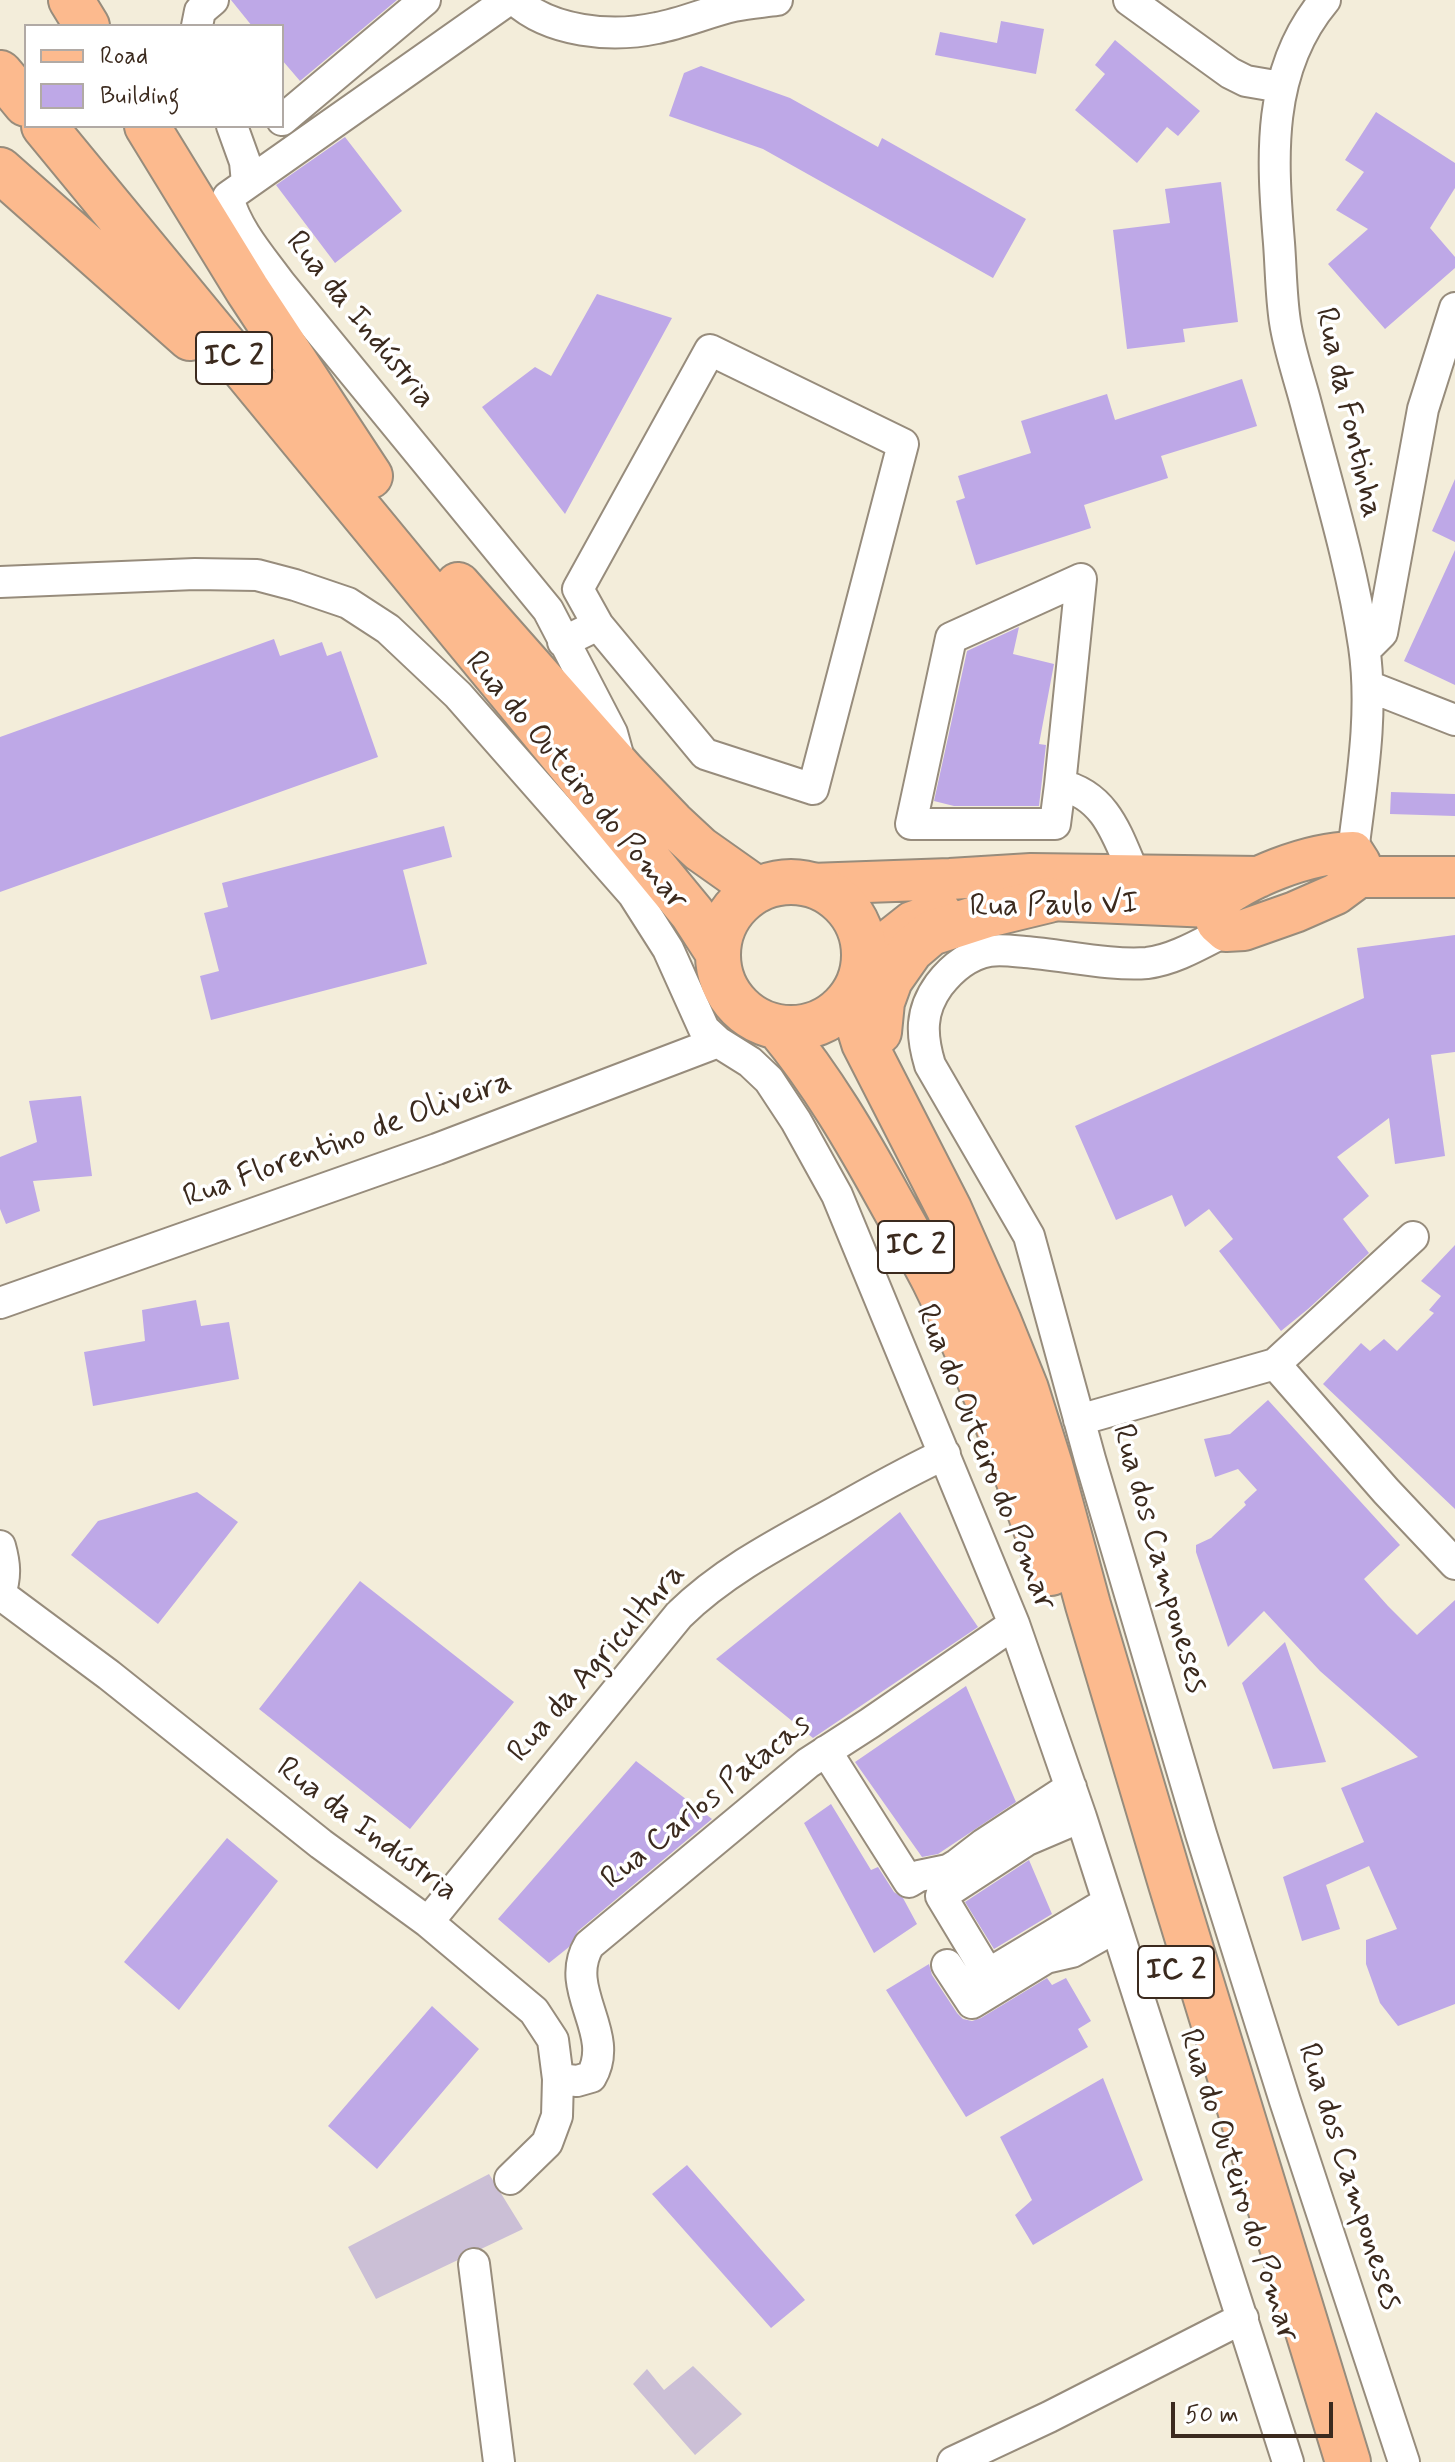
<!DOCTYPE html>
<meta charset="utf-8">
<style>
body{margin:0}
#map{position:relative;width:1455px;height:2462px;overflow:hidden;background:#f3edda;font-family:Mynerve,sans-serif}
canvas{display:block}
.legend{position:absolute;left:24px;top:24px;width:260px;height:104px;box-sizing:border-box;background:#fff;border:2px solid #b1aaa5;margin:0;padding:10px 14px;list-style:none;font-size:24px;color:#3b2a1e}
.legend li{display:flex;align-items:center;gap:16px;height:40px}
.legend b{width:40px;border:2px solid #b1aaa5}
.scale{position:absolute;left:1171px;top:2402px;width:162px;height:36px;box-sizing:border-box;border:4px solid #3b2a1e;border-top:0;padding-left:10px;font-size:24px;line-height:28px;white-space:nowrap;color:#3b2a1e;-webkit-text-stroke:6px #fff;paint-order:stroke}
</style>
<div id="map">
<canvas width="1455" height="2462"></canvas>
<ul class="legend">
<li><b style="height:10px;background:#fcba8e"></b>Road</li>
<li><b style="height:22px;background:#bea8e7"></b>Building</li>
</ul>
<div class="scale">50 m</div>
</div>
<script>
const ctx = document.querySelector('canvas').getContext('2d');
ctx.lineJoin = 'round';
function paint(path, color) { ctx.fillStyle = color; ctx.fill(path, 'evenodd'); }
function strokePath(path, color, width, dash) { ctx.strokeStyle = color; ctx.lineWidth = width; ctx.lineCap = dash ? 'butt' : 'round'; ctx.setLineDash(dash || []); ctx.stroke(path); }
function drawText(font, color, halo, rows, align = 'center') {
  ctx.font = font + ' Mynerve,sans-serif'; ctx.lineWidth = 7; ctx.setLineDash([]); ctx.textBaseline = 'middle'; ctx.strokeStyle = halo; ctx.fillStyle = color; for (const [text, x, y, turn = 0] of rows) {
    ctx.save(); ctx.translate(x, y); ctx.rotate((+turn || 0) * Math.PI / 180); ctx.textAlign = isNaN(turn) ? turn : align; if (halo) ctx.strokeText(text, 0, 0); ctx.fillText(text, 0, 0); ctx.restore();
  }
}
paint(new Path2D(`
 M489 2174 523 2229 376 2299 348 2247Z
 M693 2366 742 2414 695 2455 633 2384 647 2369 664 2390Z`), '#cbbfd6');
paint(new Path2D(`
 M231 0H397L300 81 282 60V26H252Z
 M1001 21 1044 29 1036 74 935 55 940 32 997 43Z
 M1115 40 1200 111 1178 136 1167 127 1137 163 1075 110 1105 74 1095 65Z
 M701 66 790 98 878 147 882 138 1026 219 993 278 763 149 669 116 684 73Z
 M1376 112 1455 163V188L1430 228 1455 257V268L1385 329 1328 264 1368 229 1336 210 1364 172 1345 160Z
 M345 137 402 211 335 263 276 185Z
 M1221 182 1238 322 1183 329 1185 342 1127 349 1113 230 1170 223 1165 189Z
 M597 294 672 318 565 514 482 407 535 367 551 376Z
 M1242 379 1257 426 1161 456 1168 478 1084 505 1091 528 976 565 956 501 965 498 958 476 1031 453 1021 421 1107 394 1115 420Z
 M1455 479V542L1432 531Z
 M1455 550V685L1404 661Z
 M1019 627 1013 654 1054 664 1039 744 1046 745 1039 806H954L934 801 967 651Z
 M274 639 280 656 322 642 327 656 341 651 378 757 0 892V737Z
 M1391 792 1455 794V816L1390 814Z
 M444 826 452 857 403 870 427 964 211 1020 200 976 219 971 204 913 228 907 222 883Z
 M1455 935V1052L1431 1055 1445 1156 1395 1164 1389 1118 1337 1157 1369 1196 1343 1219 1369 1253 1308 1309 1281 1331 1219 1251 1233 1239 1209 1209 1185 1227 1172 1195 1116 1220 1075 1126 1364 998 1357 948Z
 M81 1096 92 1176 33 1181 40 1211 6 1224 0 1209V1157L37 1142 29 1101Z
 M1455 1245V1509L1323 1384 1361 1343 1370 1351 1384 1339 1397 1351 1434 1313 1429 1310 1441 1296 1421 1281Z
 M196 1300 201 1326 229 1322 239 1379 93 1406 84 1352 145 1341 142 1310Z
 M1268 1400 1400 1545 1364 1579 1388 1606 1417 1635 1455 1600V2004L1398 2026 1380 2003 1366 1964V1940L1397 1929 1369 1866 1326 1885 1340 1929 1302 1941 1283 1877 1364 1842 1341 1788 1418 1757 1320 1671 1264 1611 1228 1647 1196 1552V1545L1211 1538 1246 1505 1244 1502 1257 1490 1238 1469 1215 1477 1204 1439 1230 1434Z
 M197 1492 238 1522 158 1624 71 1555 98 1521Z
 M900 1512 978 1627 813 1738 716 1659Z
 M360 1581 514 1702 410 1829 259 1709Z
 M1285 1642 1326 1762 1273 1769 1242 1683Z
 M966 1686 1016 1802 938 1854 922 1857 855 1762Z
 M636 1761 712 1819 578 1931 569 1947 549 1963 498 1919Z
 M831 1804 871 1870 878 1867 894 1892 903 1898 917 1924 874 1953 804 1823Z
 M227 1838 278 1881 179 2010 124 1962Z
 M1029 1860 1052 1914 994 1949 965 1902Z
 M929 1964 932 1975 957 2013 963 2019 972 2021 981 2018 1047 1978 1052 1985 1066 1978 1091 2021 1078 2029 1088 2047 966 2117 886 1990Z
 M432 2006 479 2049 377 2169 328 2126Z
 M1103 2078 1143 2180 1033 2245 1015 2215 1032 2200 1000 2137Z
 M687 2165 805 2300 771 2328 652 2194Z`), '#bea8e7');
const minor = new Path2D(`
 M515 0C550 32 611 38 657 28 683 23 708 12 734 6 748 3 763 2 777 0
 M1129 0 1230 73 1246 81 1281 87
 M1325 0C1266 70 1272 158 1279 243 1281 269 1281 296 1285 322 1289 349 1299 377 1306 404 1327 484 1352 565 1364 646 1374 714 1361 785 1353 852
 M197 26 200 11 213 0
 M282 120 425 0
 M232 126 245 162 247 183
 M228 197C236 229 261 257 280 283L548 610 612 733 617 751
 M228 197 508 0
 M0 582 195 574 257 575 295 585 348 603 388 629 458 695 633 894 668 949 704 1029 718 1042 750 1062 769 1080 796 1121 837 1195 1014 1624 1081 1817 1288 2462
 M563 642 598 625 578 589 710 350 903 444 813 789 705 754 598 625
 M1365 650 1382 633 1423 409 1455 308
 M1368 686 1455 720
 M1060 785 1055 824H911L951 638 1081 579 1060 785C1106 795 1117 835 1134 874
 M1226 931C1202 943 1174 960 1147 963 1111 966 1063 955 1025 952 1014 951 1000 949 989 951 968 955 952 968 939 985 920 1011 921 1035 930 1065L1029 1236 1090 1459 1201 1834 1285 2101 1404 2462
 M0 1303 437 1149 718 1042
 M1275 1364 1413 1237
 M1079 1420 1275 1364 1386 1491 1455 1564
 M0 1546C5 1564 6 1576 0 1594
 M0 1594 109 1675 321 1844 428 1922 534 2011 553 2040 558 2079 557 2116 547 2143 510 2179
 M826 1751 909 1882 919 1876 948 1870 958 1864 984 1844 1071 1787
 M1081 1817 1027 1840 941 1896 988 1974 1108 1902
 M428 1922 679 1615C725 1570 781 1542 837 1511 873 1491 908 1471 945 1454
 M947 1965 972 2003 1046 1958 1072 1952 1116 1927
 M558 2079 577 2081 591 2077C617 2033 562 1990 589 1945L808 1763 870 1723 1014 1624
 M474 2264 499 2462
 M953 2462 1049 2417 1243 2318`);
const major = new Path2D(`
 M811 884 950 879 1031 874 1259 877
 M1016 903 1049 900 1211 907C1245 877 1309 853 1353 852L1360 863 1359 877
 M1211 907 1217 923 1226 931 1244 930 1295 912 1336 894 1359 877H1455
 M864 960 912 922 941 912`);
const highway = new Path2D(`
 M71 0 87 26
 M0 73 26 104
 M44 126 692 913 718 953
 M147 126 247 289 370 476
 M0 170 190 338
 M458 585 623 772 672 823 700 849 758 890
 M718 955a73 73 0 1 1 146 0a73 73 0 1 1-146 0Z
 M850 998 864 1043 949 1209 999 1322 1026 1389 1050 1465 1088 1605 1171 1884 1348 2462
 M778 1027C822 1080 857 1140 890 1200 905 1227 920 1253 934 1280 981 1374 1018 1474 1051 1573
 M879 1032 882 1002 890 980 911 950 931 933 987 915 1049 900`);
strokePath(minor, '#978c7c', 34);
strokePath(major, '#978c7c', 44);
strokePath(highway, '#978c7c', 48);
strokePath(minor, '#fff', 30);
strokePath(major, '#fcba8e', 40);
strokePath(highway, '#fcba8e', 44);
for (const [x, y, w] of [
 [234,358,76],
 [916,1247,76],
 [1176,1972,76]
]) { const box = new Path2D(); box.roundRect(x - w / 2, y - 26, w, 52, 6); ctx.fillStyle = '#fff'; ctx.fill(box); strokePath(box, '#3b2a1e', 2); }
drawText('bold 30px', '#3b2a1e', null, [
 ["IC 2",234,358],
 ["IC 2",916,1247],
 ["IC 2",1176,1972]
]);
drawText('32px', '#3b2a1e', '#fff', [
 ["Rua da Indústria",359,321,51],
 ["Rua da Fontinha",1347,413,77],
 ["Rua do Outeiro do Pomar",575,782,50],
 ["Rua Paulo VI",1054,907,-1],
 ["Rua Florentino de Oliveira",348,1141,-20],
 ["Rua do Outeiro do Pomar",984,1458,68],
 ["Rua dos Camponeses",1158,1559,74],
 ["Rua da Agricultura",598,1664,-49],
 ["Rua Carlos Patacas",707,1803,-39],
 ["Rua da Indústria",366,1831,37],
 ["Rua dos Camponeses",1348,2177,72],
 ["Rua do Outeiro do Pomar",1237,2186,72]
]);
</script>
